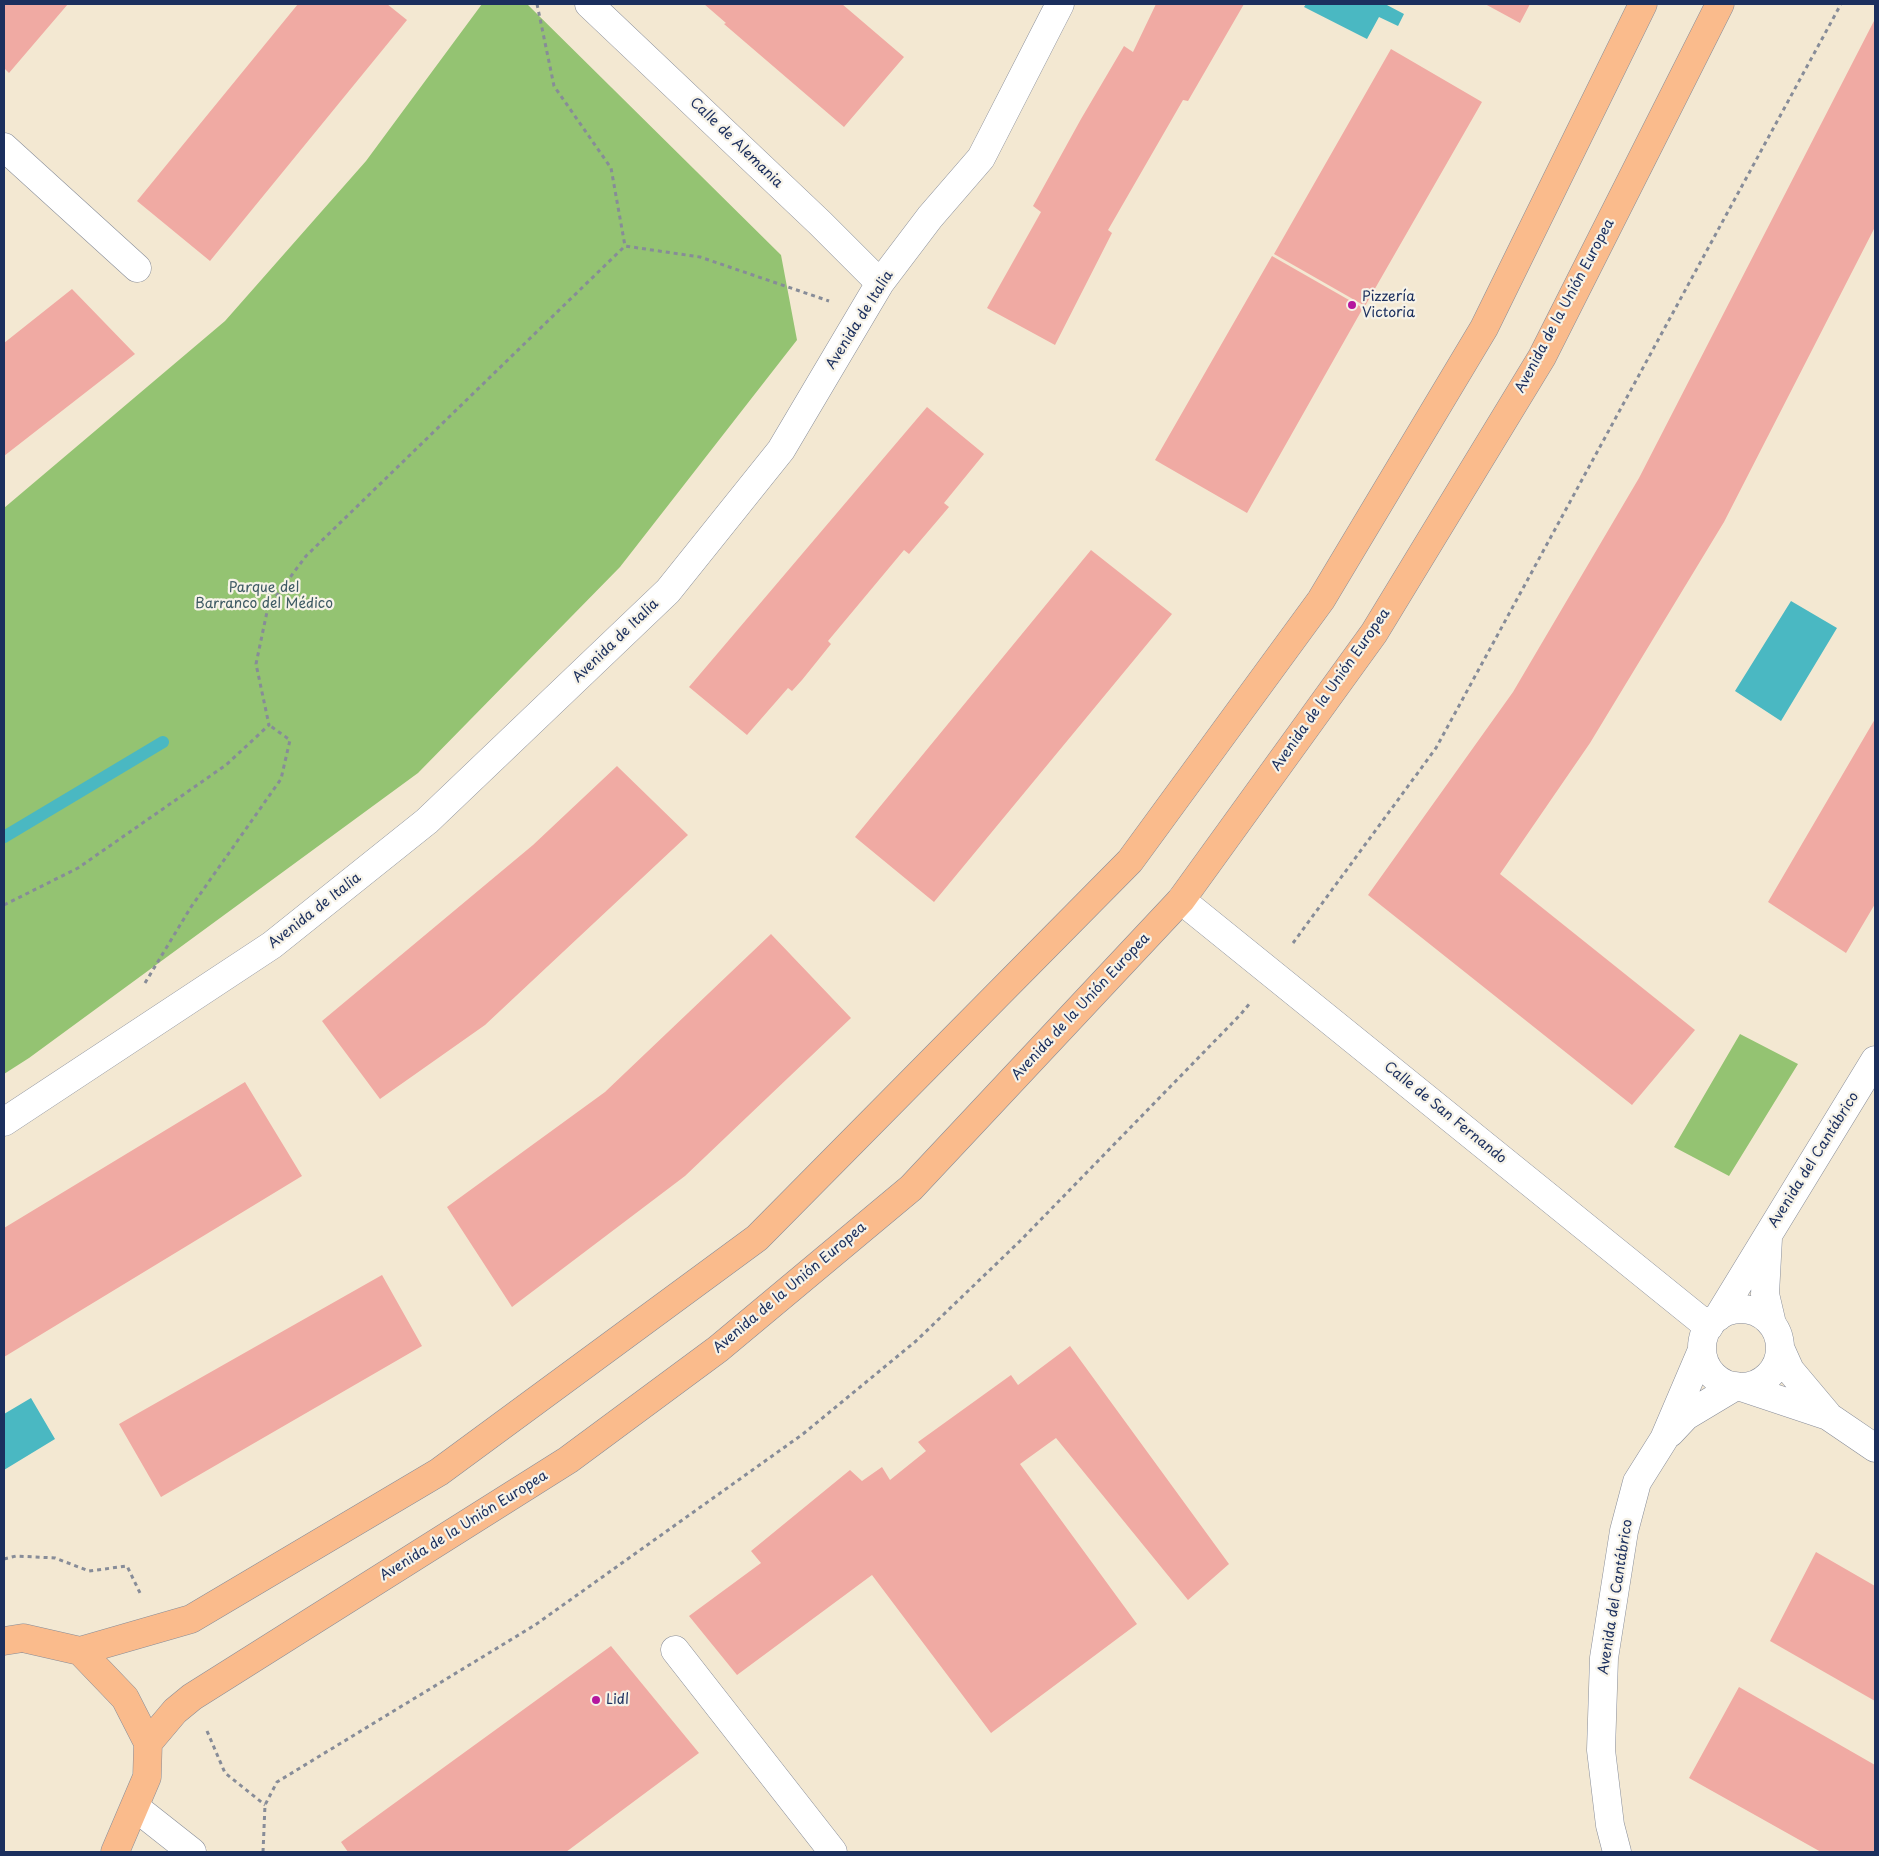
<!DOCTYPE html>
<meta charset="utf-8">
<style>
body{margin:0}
#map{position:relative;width:1879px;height:1856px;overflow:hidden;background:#f3e8d2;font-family:"Playpen Sans",sans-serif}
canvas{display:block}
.frame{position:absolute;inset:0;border:5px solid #1b2f5e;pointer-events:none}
</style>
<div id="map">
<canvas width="1879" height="1856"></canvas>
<div class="frame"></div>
</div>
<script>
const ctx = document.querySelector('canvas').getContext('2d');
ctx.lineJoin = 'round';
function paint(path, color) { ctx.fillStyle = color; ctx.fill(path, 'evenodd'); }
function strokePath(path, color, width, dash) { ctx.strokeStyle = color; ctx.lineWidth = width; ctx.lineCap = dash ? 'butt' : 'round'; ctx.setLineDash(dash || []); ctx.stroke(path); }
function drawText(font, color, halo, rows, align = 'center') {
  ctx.font = font + ' "Playpen Sans",sans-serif'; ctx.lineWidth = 4.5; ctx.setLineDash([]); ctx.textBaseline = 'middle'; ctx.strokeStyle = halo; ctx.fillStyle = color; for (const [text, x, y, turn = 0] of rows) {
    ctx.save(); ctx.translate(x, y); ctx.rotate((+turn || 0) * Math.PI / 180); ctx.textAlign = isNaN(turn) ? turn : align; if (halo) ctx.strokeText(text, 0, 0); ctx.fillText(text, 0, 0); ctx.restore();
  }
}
paint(new Path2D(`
 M482 4H527L781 255 797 340 620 567 418 773 29 1058 4 1074V508L225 321 366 161Z
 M1740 1034 1798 1064 1729 1176 1674 1147Z`), '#94c372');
paint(new Path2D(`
 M1306 4H1385L1404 14 1398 26 1379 17 1367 39 1304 7Z
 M1791 601 1837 628 1781 721 1735 691Z
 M31 1398 55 1439 4 1470V1414Z`), '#4ab8c2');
strokePath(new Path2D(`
 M4 837 163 742`), '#4ab8c2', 12);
paint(new Path2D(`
 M4 4H68L9 73 4 68Z
 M298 4H387L407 20 210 261 137 201Z
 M704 4H842L904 57 844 127 724 24 726 23Z
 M1156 4H1244L1188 101 1183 100 1108 230 1112 233 1055 345 987 308 1041 212 1033 206 1081 119 1124 46 1133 52Z
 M1485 4H1530L1520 23Z
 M1875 19V227L1724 522 1590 743 1500 874 1695 1030 1632 1105 1368 895 1513 692 1639 478Z
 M1391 49 1482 102 1365 306 1274 254Z
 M1272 256 1363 308 1247 513 1155 460Z
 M72 289 135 354 4 456V343Z
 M927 407 984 454 944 503 949 507 909 554 904 550 828 641 831 644 802 680 792 691 788 688 747 735 689 687Z
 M1091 550 1172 614 934 902 855 837Z
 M1875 719V904L1846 953 1768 902Z
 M617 766 688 835 485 1025 380 1099 322 1021 533 845Z
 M771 934 851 1018 685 1176 512 1307 447 1207 605 1092Z
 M245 1082 302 1176 4 1357V1228Z
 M382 1275 422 1346 161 1497 119 1424Z
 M1070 1346 1229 1564 1188 1600 1056 1438 1020 1464 1137 1624 991 1733 872 1575 737 1675 689 1616 761 1563 751 1551 850 1470 862 1481 882 1467 890 1480 926 1451 918 1442 1011 1375 1018 1385Z
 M1816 1552 1875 1586V1701L1770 1641Z
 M611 1646 699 1753 566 1852H348L341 1842Z
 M1739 1687 1875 1765V1852H1821L1689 1778Z`), '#f0aaa3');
const minor = new Path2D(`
 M589 4 820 223 880 283
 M4 147 137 268
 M1181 900 1709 1327
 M4 1122 272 945 427 821 668 591 781 450 880 283 930 217 981 158 1060 4
 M1768 1238 1765 1294 1772 1324
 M1702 1348a39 39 0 1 1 78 0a39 39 0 1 1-78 0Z
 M1718 1317 1875 1060
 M1781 1350 1790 1370 1827 1414
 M1741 1387 1828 1416 1875 1448
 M1670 1433 1686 1416 1736 1386
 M675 1650 833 1852
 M135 1807 192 1852
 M1617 1852 1610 1825 1601 1750 1604 1658 1624 1531 1637 1482 1664 1439 1702 1350`);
const major = new Path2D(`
 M4 1641 23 1638 80 1651 125 1698 148 1743 147 1777 115 1852
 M80 1651 191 1619 439 1472 757 1238 1130 861 1321 600 1484 328 1643 4
 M148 1743 175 1711 192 1697 568 1460 718 1349 911 1188 1181 900 1374 633 1542 357 1720 4`);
strokePath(minor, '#878c98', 29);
strokePath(major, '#878c98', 29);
strokePath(new Path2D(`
 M537 4 554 86 611 168 625 246
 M4 905 78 868 226 765 269 725 256 664 268 607 306 556 625 246 700 257 829 301
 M1293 943 1436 748 1841 4
 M145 983 191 907 281 779 290 740 269 725
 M4 1559 16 1556 55 1558 89 1571 127 1566 141 1595
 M207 1731 225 1773 265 1805
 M263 1852 265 1805 277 1782 535 1625 803 1434 916 1341 1020 1241 1241 1014 1250 1003`), '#878c98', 3, [4, 4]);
strokePath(minor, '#fff', 28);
strokePath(major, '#fabb8c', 28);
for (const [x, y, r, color] of [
 [1352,305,5,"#b5179e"],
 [596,1700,5,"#b5179e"]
]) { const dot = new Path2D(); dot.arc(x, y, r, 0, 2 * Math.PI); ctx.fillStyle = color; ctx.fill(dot); strokePath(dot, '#f7f3e8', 2); }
drawText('14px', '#1b2f5e', '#f7f3e8', [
 ["Calle de Alemania",736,143,44],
 ["Avenida de la Unión Europea",1565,306,-62],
 ["Avenida de Italia",860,320,-58],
 ["Avenida de Italia",616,641,-44],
 ["Avenida de la Unión Europea",1331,690,-55],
 ["Avenida de Italia",315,911,-38],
 ["Avenida de la Unión Europea",1081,1007,-47],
 ["Calle de San Fernando",1445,1113,39],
 ["Avenida del Cantábrico",1814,1160,-58],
 ["Avenida de la Unión Europea",790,1288,-40],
 ["Avenida de la Unión Europea",464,1526,-32],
 ["Avenida del Cantábrico",1616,1597,-81]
]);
drawText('14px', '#1b2f5e', '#f7f3e8', [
 ["Pizzería",1362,297],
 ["Victoria",1362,313],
 ["Lidl",606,1700]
], 'left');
drawText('14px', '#3f5b64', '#f7f3e8', [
 ["Parque del",264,588],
 ["Barranco del Médico",264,604]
]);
</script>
